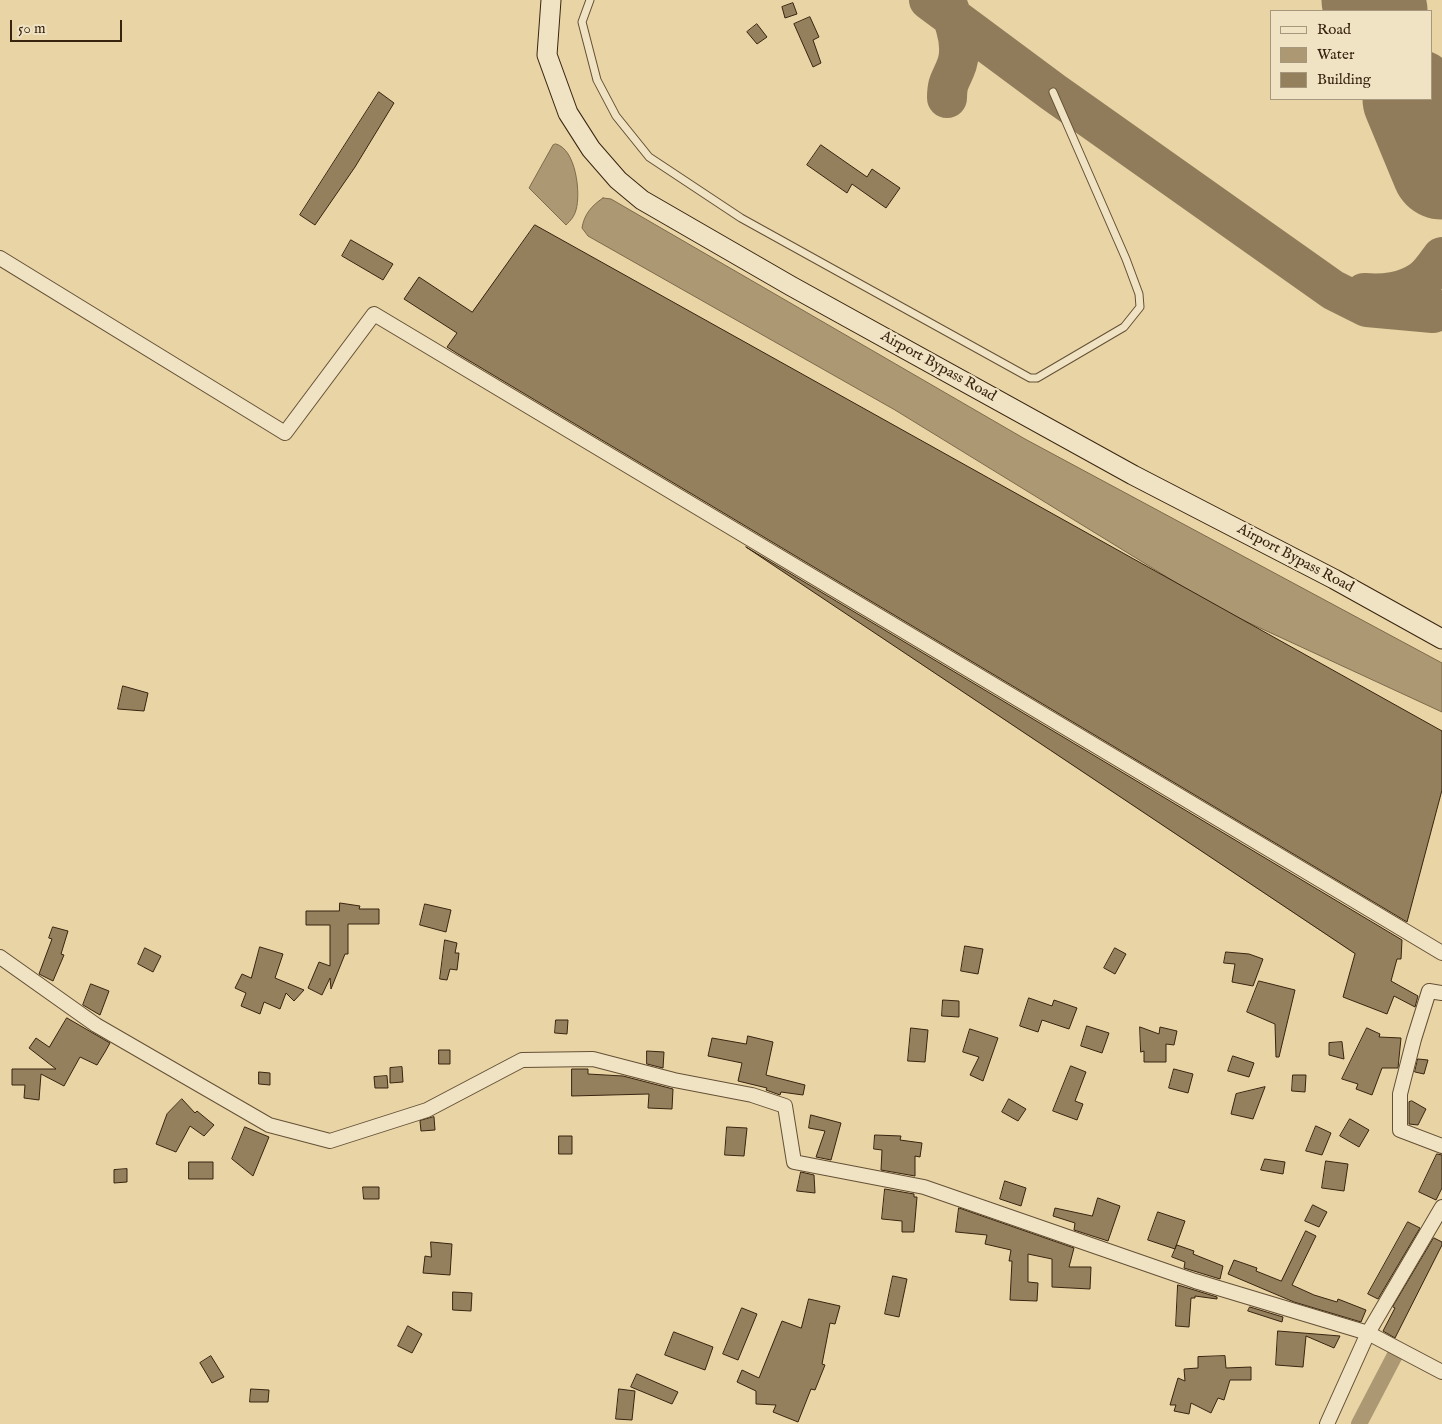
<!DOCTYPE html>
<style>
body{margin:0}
#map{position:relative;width:1442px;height:1424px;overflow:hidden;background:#e8d4a5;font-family:"IM FELL English",serif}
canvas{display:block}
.legend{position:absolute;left:1270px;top:10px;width:162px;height:90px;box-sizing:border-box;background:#f0e3c4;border:1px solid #a7977c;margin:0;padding:6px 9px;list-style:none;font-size:15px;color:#392410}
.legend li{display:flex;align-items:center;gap:10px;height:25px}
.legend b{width:25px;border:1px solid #a7977c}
.scale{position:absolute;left:10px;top:20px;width:112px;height:22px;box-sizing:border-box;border:2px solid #392410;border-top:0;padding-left:6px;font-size:15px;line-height:18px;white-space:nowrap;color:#392410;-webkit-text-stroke:4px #f0e3c4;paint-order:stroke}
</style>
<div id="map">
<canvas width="1442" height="1424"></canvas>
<ul class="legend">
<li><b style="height:6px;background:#f0e3c4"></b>Road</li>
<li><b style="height:14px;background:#ac9872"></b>Water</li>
<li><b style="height:14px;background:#94805d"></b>Building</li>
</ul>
<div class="scale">50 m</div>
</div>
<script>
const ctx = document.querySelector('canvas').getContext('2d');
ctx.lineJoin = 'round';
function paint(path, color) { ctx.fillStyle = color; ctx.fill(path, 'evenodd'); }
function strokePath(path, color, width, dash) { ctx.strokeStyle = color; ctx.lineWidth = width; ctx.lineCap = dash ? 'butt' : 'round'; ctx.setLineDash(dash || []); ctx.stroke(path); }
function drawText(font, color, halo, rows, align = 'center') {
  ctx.font = font + ' "IM FELL English",serif'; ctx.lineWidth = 4.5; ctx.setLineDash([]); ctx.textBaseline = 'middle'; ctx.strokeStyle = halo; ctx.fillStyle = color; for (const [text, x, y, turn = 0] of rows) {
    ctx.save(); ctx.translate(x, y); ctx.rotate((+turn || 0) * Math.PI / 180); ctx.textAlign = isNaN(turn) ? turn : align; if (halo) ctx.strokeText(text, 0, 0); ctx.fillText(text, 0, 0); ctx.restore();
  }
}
const water = new Path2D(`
 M556 144C576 149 581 193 576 210 574 217 571 220 566 225L529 188 553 145Z
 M603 198 611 199 1025 439 1442 663V712L1219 609 895 410 588 236 582 228C584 215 591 206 603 198Z`);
paint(water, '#ac9872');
strokePath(water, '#7e6a4b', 1);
strokePath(new Path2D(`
 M1359 1424 1395 1355`), '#ac9872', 16);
strokePath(new Path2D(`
 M929 0 1053 92 1333 290 1367 307 1433 313 1442 310
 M947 98C947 80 952 79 957 64 963 45 955 22 947 4
 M1364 293C1383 295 1405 292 1421 281 1429 276 1436 265 1442 257`), '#907c5a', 40);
strokePath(new Path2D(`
 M1372 0 1377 11
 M1413 99 1442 169`), '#907c5a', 101);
const building = new Path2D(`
 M793 3 797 14 785 18 782 7Z
 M810 17 819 37 813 40 821 63 813 67 794 24Z
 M757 24 767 37 757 44 747 32Z
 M379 92 394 103 355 167 315 225 300 215Z
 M821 145 867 177 872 169 900 188 886 208 852 184 847 193 807 165Z
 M535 225 1442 731V790L1407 922 458 354 447 347 457 333 404 299 419 277 472 312Z
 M351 240 393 264 383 280 342 256Z
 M746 547 1402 940 1401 959H1397L1391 981 1418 996 1415 1007 1394 996 1387 1014 1343 997 1355 954Z
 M123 686 148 693 144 711 118 709Z
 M340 903 360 906 359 909H379V924H348V954H345L331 989 330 978 322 995 308 988 319 962 330 966V925H306V911H339Z
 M425 904 451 910 446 932 420 925Z
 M53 927 68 931 61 954 64 955 53 981 39 974 52 939 49 938Z
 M445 940 457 943 455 953H459L457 970 450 969 447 980 440 979Z
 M965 946 983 949 978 974 961 971Z
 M260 947 283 954 275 978 304 990 294 1001 286 993 280 1009 264 1002 260 1014 241 1006 246 993 235 988 242 974 251 978Z
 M145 948 161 956 153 972 138 964Z
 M1115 948 1126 954 1115 974 1104 968Z
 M1226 952 1249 954 1263 959 1253 986 1232 982 1235 964 1224 963Z
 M1259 981 1295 990 1279 1057H1276L1275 1024 1247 1012Z
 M91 984 109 991 100 1015 83 1005Z
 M1029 998 1052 1006 1054 1000 1077 1008 1069 1029 1042 1020 1038 1032 1020 1026Z
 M943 1000 959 1001V1017L942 1016Z
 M67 1018 110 1043 105 1052 97 1065 80 1057 64 1086 41 1074 39 1100 24 1098 25 1085H12V1069H56L29 1048 36 1038 49 1047Z
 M556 1020H568L567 1034 555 1033Z
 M1087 1026 1109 1033 1102 1053 1081 1046Z
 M1140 1027 1159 1034 1160 1027 1177 1031 1174 1045 1166 1044V1062H1144V1051L1141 1052Z
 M911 1028 928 1030 925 1062 908 1061Z
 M1367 1028 1380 1034 1379 1037 1401 1038 1398 1068H1382L1372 1095 1356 1089 1358 1084 1342 1079Z
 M970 1029 998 1038 983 1081 970 1075 979 1057 963 1052Z
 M748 1036 773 1042 766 1075 805 1085 803 1095 781 1092 780 1095 766 1090 767 1088 738 1081 742 1063 708 1056 712 1038 746 1044Z
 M1342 1042 1344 1059 1329 1055V1043Z
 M439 1050H450V1064H439Z
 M647 1051 664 1052 663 1068 647 1064Z
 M1233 1056 1254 1063 1249 1077 1228 1071Z
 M1418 1059 1428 1060 1424 1074 1415 1072Z
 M1071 1066 1086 1072 1075 1101 1083 1104 1077 1120 1053 1111Z
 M402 1067 403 1082 390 1083V1068Z
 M572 1069H588V1074L623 1076 673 1089 672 1109 648 1108 649 1094 572 1096Z
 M1174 1069 1193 1074 1188 1093 1169 1088Z
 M259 1072 270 1073V1085L259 1084Z
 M1293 1075H1306L1305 1092 1292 1091Z
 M387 1076 388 1088H375L374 1077Z
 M1265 1087 1253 1119 1231 1114 1236 1094Z
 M182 1099 195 1113 197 1111 214 1125 204 1136 190 1126 176 1152 156 1144 167 1114Z
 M1009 1099 1026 1109 1018 1121 1002 1112Z
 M1412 1101 1426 1109 1418 1125 1409 1124V1102Z
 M811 1115 841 1123 831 1160 816 1157 825 1131 809 1128Z
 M434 1117 435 1130 421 1131 420 1121Z
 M1350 1119 1369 1130 1359 1147 1340 1136Z
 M1316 1126 1331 1133 1322 1155 1306 1151Z
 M245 1127 269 1137 253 1176 232 1159Z
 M727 1127 747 1128 744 1156 725 1155Z
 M875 1135 901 1136 900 1140 922 1143 920 1157 915 1156V1176L881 1170 882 1150 874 1149Z
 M559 1136H572V1154H559Z
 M1437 1154 1442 1155V1188L1436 1200 1419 1192Z
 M1265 1159 1285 1162 1283 1174 1261 1170Z
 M1326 1161 1348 1164 1344 1191 1322 1188Z
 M189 1162H213V1179H189Z
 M127 1169V1182L114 1183V1170Z
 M801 1172 814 1175 815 1193 797 1191Z
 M1005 1181 1026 1188 1021 1206 1000 1199Z
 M363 1187H379V1199H364Z
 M885 1189 914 1194V1197H917L914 1232H902V1221L882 1219Z
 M1098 1198 1120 1206 1108 1241 1074 1230 1075 1223 1053 1216 1055 1208 1092 1216Z
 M1313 1205 1327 1212 1319 1227 1305 1221Z
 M959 1208 1074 1248 1069 1267H1091L1090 1289 1052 1287V1259L1028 1254V1282L1038 1283 1037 1301 1010 1300 1012 1261H1009L1011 1250 985 1244 987 1235 956 1232Z
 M1158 1212 1185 1221 1175 1249 1148 1240Z
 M1408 1222 1420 1228 1378 1299 1368 1294Z
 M1306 1231 1316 1236 1292 1285 1314 1295 1337 1302 1338 1299 1366 1310 1361 1322 1294 1302 1228 1274 1234 1260 1257 1268 1256 1271 1281 1281Z
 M1434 1238 1442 1242V1245L1395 1338 1383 1331 1395 1308 1393 1307Z
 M431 1242 452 1244 450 1275 423 1273 425 1256 431 1257Z
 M1177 1245 1194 1251 1193 1254 1223 1266 1220 1279 1184 1268 1185 1262 1172 1257Z
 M893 1276 907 1279 899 1317 885 1314Z
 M1178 1285 1217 1297V1299L1195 1296V1298H1191L1189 1327 1176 1326Z
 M453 1292 472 1293 471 1311 453 1310Z
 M809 1299 840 1306 835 1324 830 1323 822 1364 825 1365 815 1390 811 1389 798 1422 773 1412 776 1405 756 1404V1391L737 1382 742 1370 759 1378 782 1321 801 1328Z
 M1250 1307 1283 1317 1282 1322 1248 1311Z
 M742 1308 757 1314 738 1360 723 1354Z
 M408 1326 422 1334 412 1353 398 1346Z
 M1278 1331 1303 1333 1340 1336 1334 1348 1306 1336 1303 1367 1276 1365Z
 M674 1332 713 1347 705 1370 665 1355Z
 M211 1356 224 1377 212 1383 200 1363Z
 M1225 1356 1226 1368 1251 1367V1380H1230L1224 1400 1218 1398 1211 1413 1191 1403 1189 1414 1174 1411 1176 1405H1170L1178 1378 1185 1381 1184 1369 1198 1368V1357Z
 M637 1374 678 1392 672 1404 631 1387Z
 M251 1389 269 1390 268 1402H250Z
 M619 1389 635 1391 632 1420 616 1419Z`);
paint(building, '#94805d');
strokePath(building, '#392410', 1);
const lane = new Path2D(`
 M590 0 582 22 597 80 616 116 649 157 741 218 1030 378H1037L1124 327 1140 307 1139 294 1126 259 1053 92`);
const street = new Path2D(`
 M0 258 285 433 374 314 1442 953
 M0 957 96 1025 269 1125 330 1141 427 1110 522 1060 593 1059 674 1080 752 1095 785 1106 794 1162 924 1187 1195 1281 1368 1333 1442 1372
 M1442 993 1429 991 1414 1039 1400 1094V1130L1442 1146
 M1327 1424 1368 1333 1442 1207`);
const secondary = new Path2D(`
 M551 0 547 55 568 113 591 149 618 180 642 200 791 286 1133 475 1334 579 1442 639`);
strokePath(lane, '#655035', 9);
strokePath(street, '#655035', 16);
strokePath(secondary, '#392410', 21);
strokePath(lane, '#f0e3c4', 7);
strokePath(street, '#f0e3c4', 14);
strokePath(secondary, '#f0e3c4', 19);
drawText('15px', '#392410', '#f0e3c4', [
 ["Airport Bypass Road",938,367,29],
 ["Airport Bypass Road",1295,559,28]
]);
</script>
